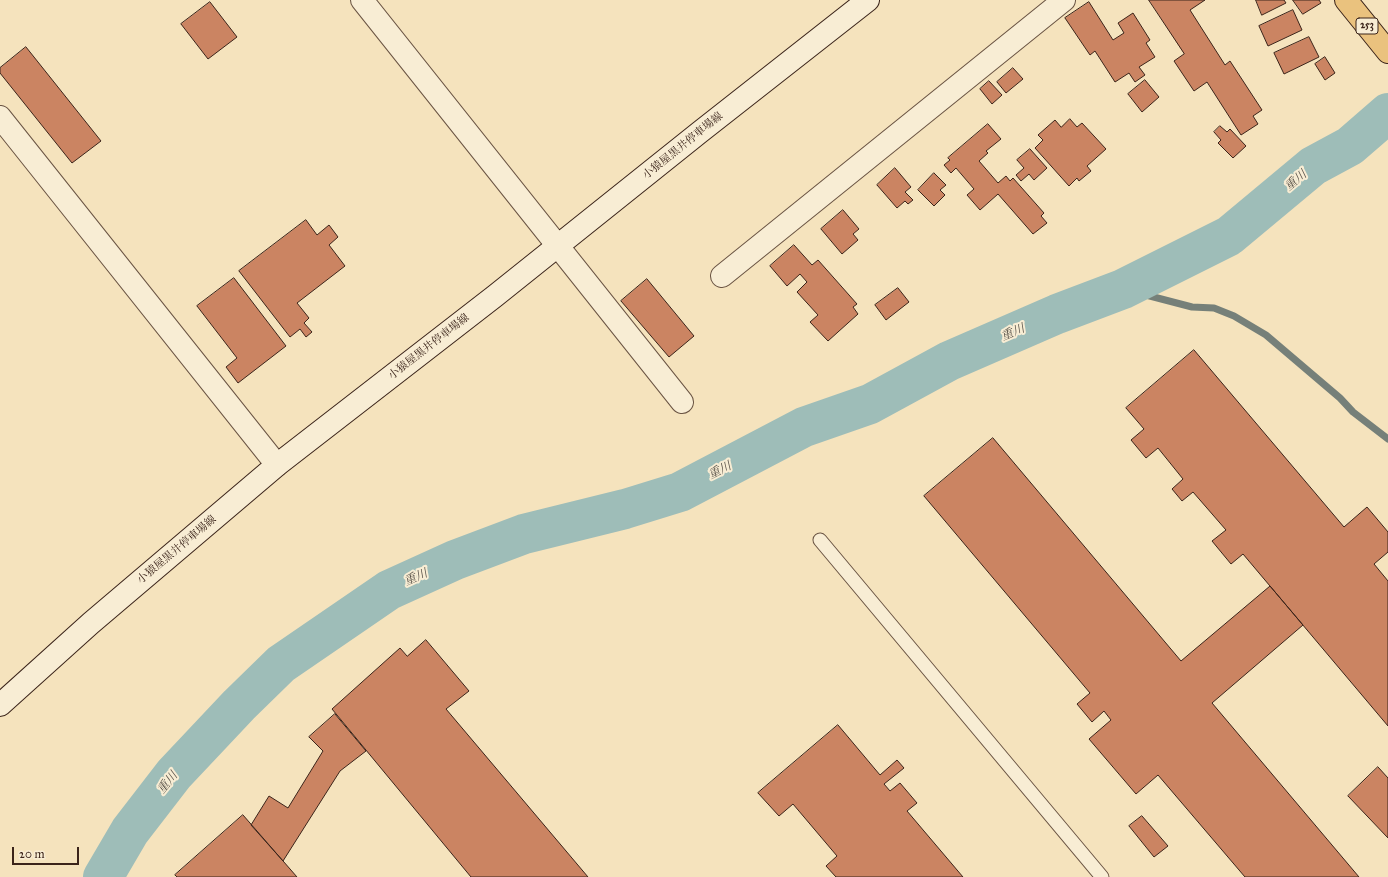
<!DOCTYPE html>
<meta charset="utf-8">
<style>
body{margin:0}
#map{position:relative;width:1388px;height:877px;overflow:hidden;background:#f5e3bd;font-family:"IM FELL Great Primer",serif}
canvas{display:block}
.scale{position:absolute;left:12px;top:847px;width:67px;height:18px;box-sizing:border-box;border:2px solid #3b241a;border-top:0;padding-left:5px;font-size:12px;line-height:14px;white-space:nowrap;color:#3b241a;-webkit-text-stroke:3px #f8edd4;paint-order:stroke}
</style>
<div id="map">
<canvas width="1388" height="877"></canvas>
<div class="scale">20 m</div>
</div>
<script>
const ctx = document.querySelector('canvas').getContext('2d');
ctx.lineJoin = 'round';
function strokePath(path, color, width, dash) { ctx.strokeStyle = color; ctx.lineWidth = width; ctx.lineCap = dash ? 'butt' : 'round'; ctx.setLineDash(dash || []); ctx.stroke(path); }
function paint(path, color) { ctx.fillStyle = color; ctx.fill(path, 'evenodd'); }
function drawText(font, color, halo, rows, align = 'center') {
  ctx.font = font + ' "IM FELL Great Primer","Noto Serif JP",serif'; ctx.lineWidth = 4; ctx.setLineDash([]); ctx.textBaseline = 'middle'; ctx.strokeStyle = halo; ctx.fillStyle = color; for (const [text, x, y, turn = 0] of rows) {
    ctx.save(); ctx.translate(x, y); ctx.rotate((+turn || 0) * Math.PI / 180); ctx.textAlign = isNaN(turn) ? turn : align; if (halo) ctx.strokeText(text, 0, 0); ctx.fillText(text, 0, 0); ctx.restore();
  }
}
strokePath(new Path2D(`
 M1123 289 1192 307 1214 308 1234 316 1266 335 1340 398 1353 412 1388 439`), '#768079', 7);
strokePath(new Path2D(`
 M103 877 130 831 174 774 239 705 281 664 389 590 455 560 524 534 625 509 680 492 804 427 870 404 949 361 1057 314 1123 289 1229 236 1313 166 1350 146 1388 113`), '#9ebdb8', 40);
const building = new Path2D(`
 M1149 0H1205L1190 10 1225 65 1230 61 1262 110 1253 116 1258 124 1241 135 1207 82 1194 91 1174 61 1184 54Z
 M1256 0H1284L1286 3 1262 15Z
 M1293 0H1319L1321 3 1303 14Z
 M210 2 237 37 208 59 181 24Z
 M1089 2 1113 40 1124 33 1118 23 1133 13 1150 40 1146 43 1155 57 1139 67 1145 75 1135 82 1129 73 1115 82 1095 51 1090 55 1065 18Z
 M1293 10 1302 30 1268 46 1259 26Z
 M1309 37 1319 57 1284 74 1274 53Z
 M26 47 101 141 72 163 0 73V68Z
 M1325 57 1335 73 1325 80 1315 64Z
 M1013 68 1023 79 1006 93 997 82Z
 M1145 80 1159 97 1142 112 1128 94Z
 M989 81 1002 95 992 104 980 89Z
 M1070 119 1077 127 1082 123 1106 149 1087 166 1091 171 1079 181 1077 178 1069 186 1035 148 1043 140 1038 135 1055 120 1061 127Z
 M988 124 1001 139 986 151 988 153 979 161 998 183 1006 176 1010 181 1013 178 1044 213 1041 216 1047 223 1033 234 998 194 980 210 967 195 974 189 956 168 951 173 944 165 950 160 948 158Z
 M1220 126 1227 132 1230 129 1246 146 1233 158 1218 143 1221 140 1214 132Z
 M1030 149 1047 168 1034 180 1029 174 1021 181 1016 175 1024 168 1017 160Z
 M895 168 911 187 905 192 913 200 908 204 905 201 897 208 877 185Z
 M934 173 946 185 940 190 945 195 934 206 918 190Z
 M843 210 859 229 853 234 858 240 842 254 821 229Z
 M306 220 317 235 329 225 338 237 329 245 345 266 297 303 309 318 304 323 312 332 306 337 300 329 290 337 239 271Z
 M794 245 812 265 818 260 857 304 853 307 858 314 828 341 810 322 818 315 797 292 807 282 800 274 787 286 770 266Z
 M234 278 286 346 238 383 226 367 237 358 197 306Z
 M647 279 694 336 669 357 621 301Z
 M898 288 909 302 886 320 875 305Z
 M1194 350 1344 527 1367 507 1388 532V552L1374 564 1388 581V726L1243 554 1231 564 1212 541 1226 530 1193 492 1182 501 1172 489 1183 479 1158 448 1146 458 1131 440 1144 429 1126 408Z
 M993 438 1181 661 1270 586 1303 625 1212 703 1359 877H1245L1158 775 1136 794 1089 739 1111 720 1104 711 1092 722 1077 704 1090 693 924 496Z
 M426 640 469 691 446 709 588 877H471L332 709 400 648 407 656Z
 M335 714 366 751 340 771 283 861 251 825 269 796 288 808 323 751 309 737Z
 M838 725 880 775 897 760 904 768 884 784 890 791 900 783 917 803 907 811 963 877H836L826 866 837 856 793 804 779 816 758 793Z
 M1378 767 1388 778V838L1348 796Z
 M243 815 297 877H177L175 875Z
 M1142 816 1168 846 1154 857 1129 826Z`);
paint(building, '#cb8462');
strokePath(building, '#3b241a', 1);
const lane = new Path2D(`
 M820 540 1102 877`);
const street = new Path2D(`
 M362 0 682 402
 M0 117 277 465
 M722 276 1064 0`);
const secondary = new Path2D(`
 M0 705 91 623 277 465 495 296 700 132 868 0`);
const highway = new Path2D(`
 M1346 0 1388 52`);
strokePath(lane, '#6a5443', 15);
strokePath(street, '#6a5443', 24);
strokePath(secondary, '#3b241a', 24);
strokePath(highway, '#3b241a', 24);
strokePath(lane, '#f8edd4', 13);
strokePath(street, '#f8edd4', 22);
strokePath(secondary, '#f8edd4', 22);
strokePath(highway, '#eac27e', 22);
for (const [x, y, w] of [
 [1367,26,22]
]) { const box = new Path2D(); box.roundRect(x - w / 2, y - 8, w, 16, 3); ctx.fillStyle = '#f8edd4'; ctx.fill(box); strokePath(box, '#3b241a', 1); }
drawText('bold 10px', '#3b241a', null, [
 ["253",1367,26]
]);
drawText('11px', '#3b241a', '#f8edd4', [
 ["小猿屋黒井停車場線",683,146,-39],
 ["小猿屋黒井停車場線",429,347,-38],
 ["小猿屋黒井停車場線",177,550,-40]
]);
drawText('italic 12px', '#595249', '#f8edd4', [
 ["重川",1296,181,-40],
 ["重川",1013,333,-23],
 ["重川",720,471,-27],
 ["重川",416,578,-24],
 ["重川",168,783,-51]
]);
</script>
